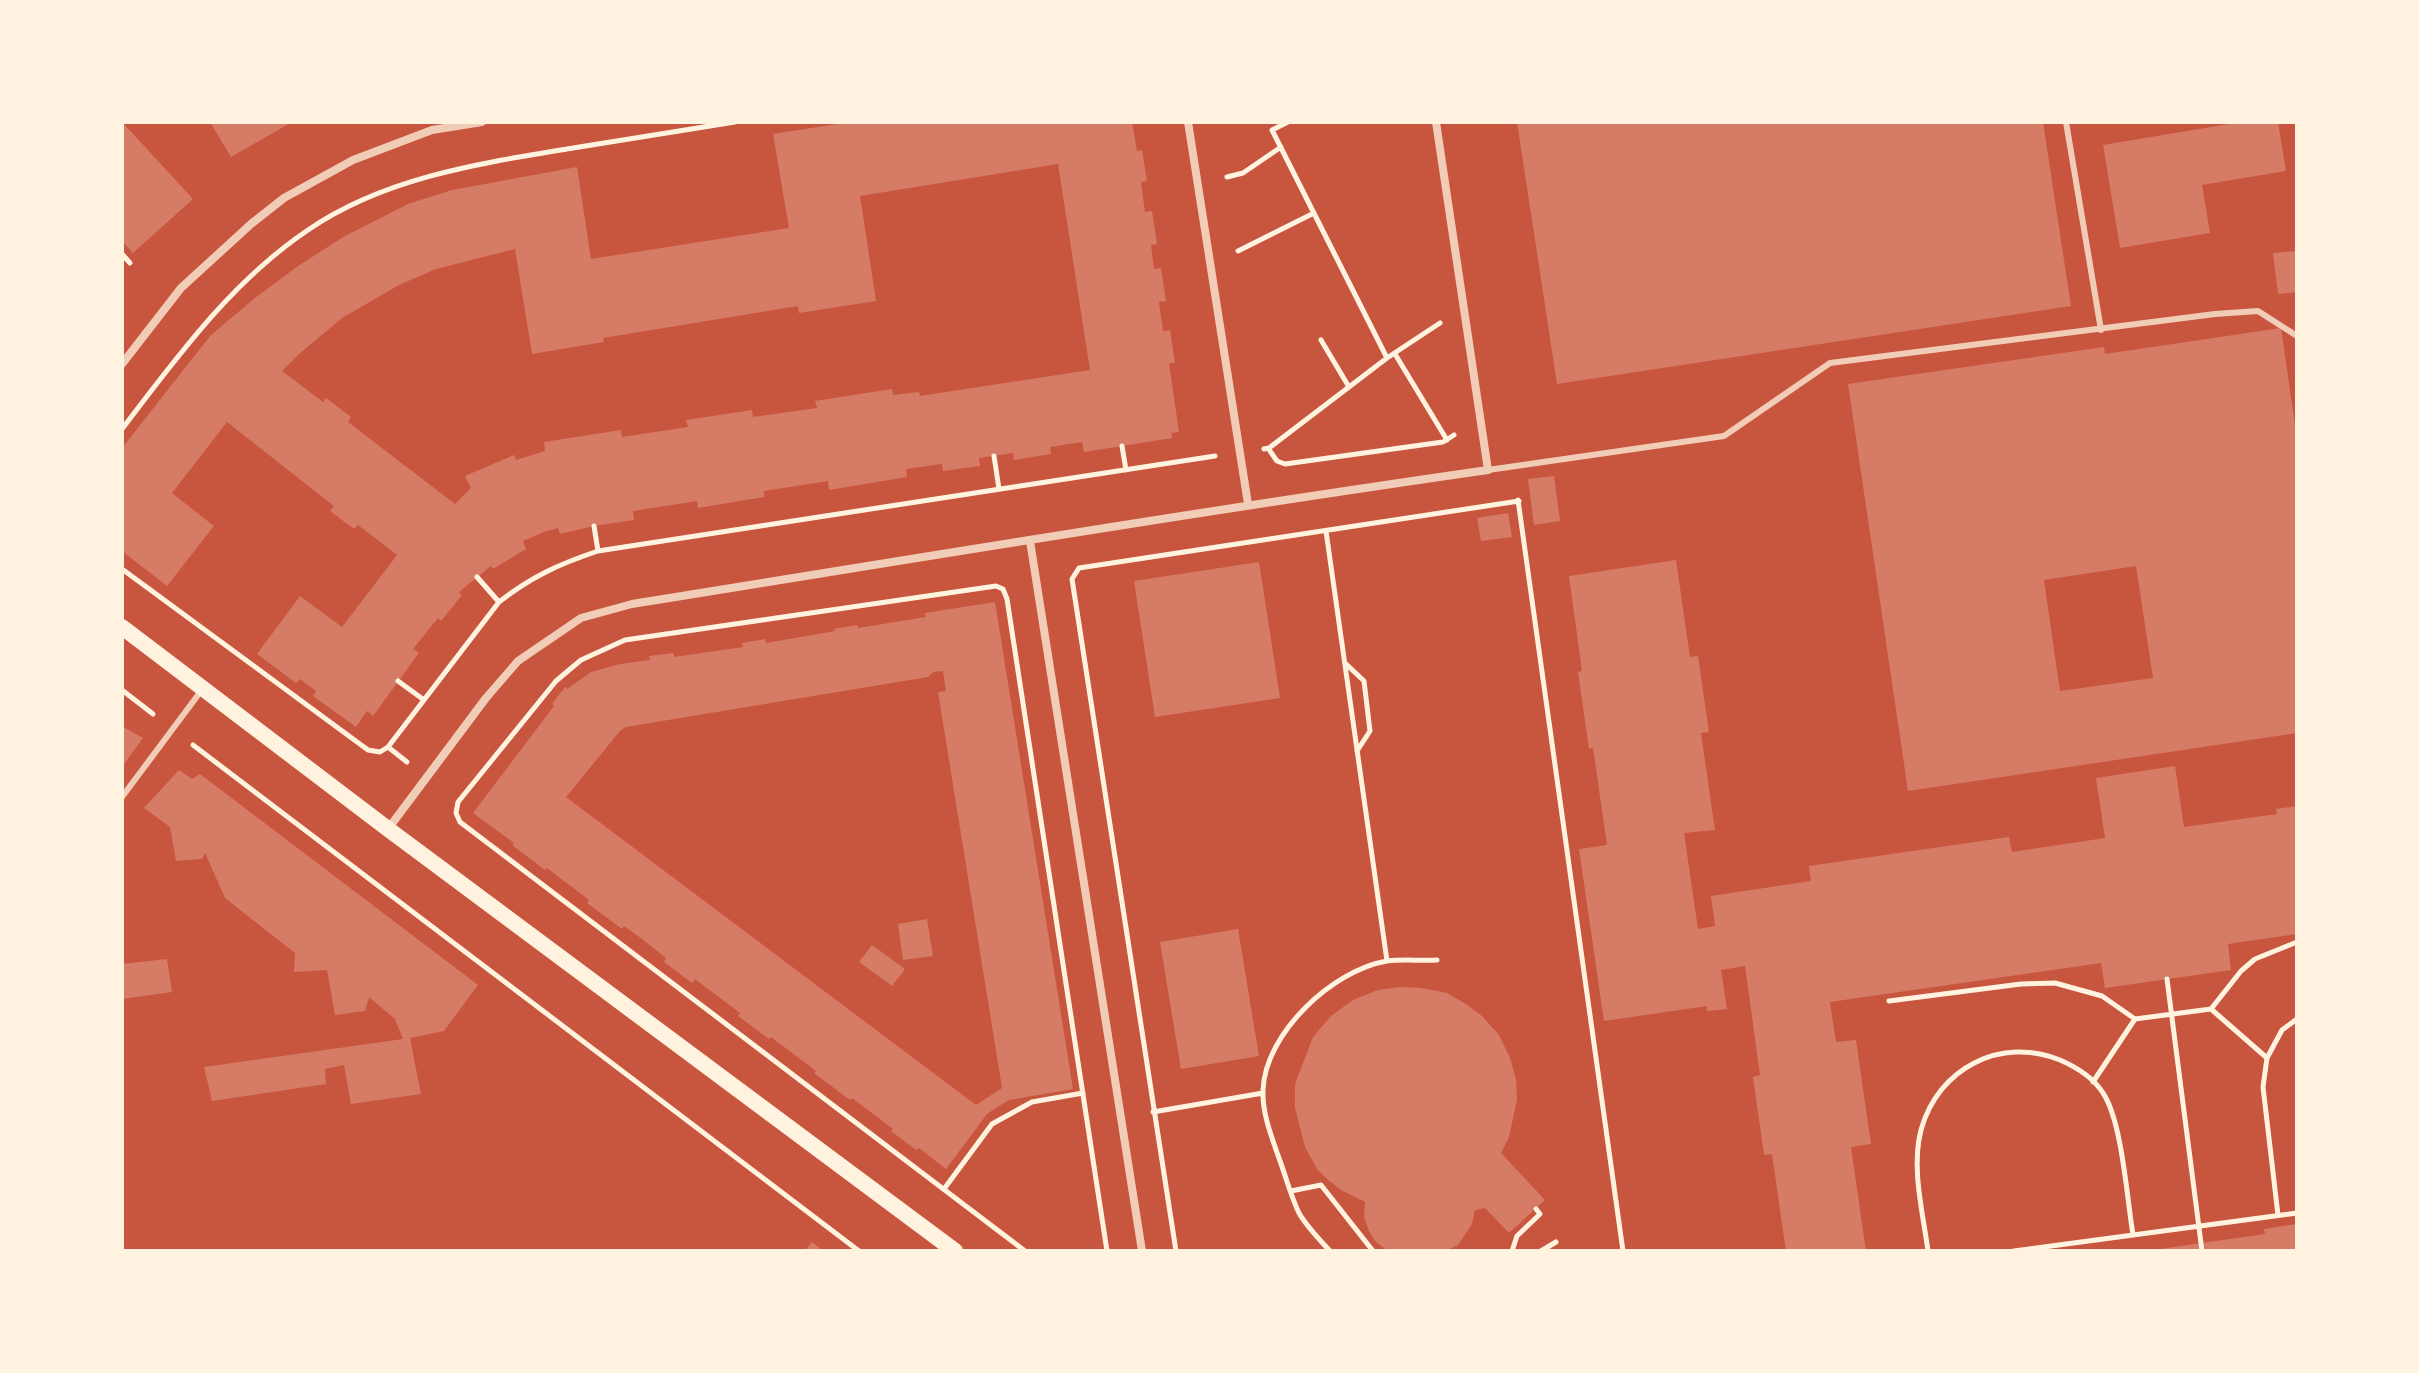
<!DOCTYPE html>
<style>
body{margin:0}
#map{position:relative;width:2419px;height:1373px;overflow:hidden;background:#c8553d;font-family:"PT Sans Narrow",sans-serif}
canvas{display:block}
.frame{position:absolute;inset:0;border:124px solid #fff3e0;pointer-events:none}
</style>
<div id="map">
<canvas width="2419" height="1373"></canvas>
<div class="frame"></div>
</div>
<script>
const ctx = document.querySelector('canvas').getContext('2d');
ctx.lineJoin = 'round';
function fillPath(path, color) { ctx.fillStyle = color; ctx.fill(path, 'evenodd'); }
function strokePath(path, color, width, dash) { ctx.strokeStyle = color; ctx.lineWidth = width; ctx.lineCap = dash ? 'butt' : 'round'; ctx.setLineDash(dash || []); ctx.stroke(path); }
const building = new Path2D(`
 M 122,122 L 193,199 L 133,253 L 122,241 Z
 M 210,122 L 292,122 L 231,157 Z
 M 850,122 L 1132,122 L 1137,151 L 1142,150 L 1147,181 L 1141,182 L 1145,212 L 1152,211 L 1157,244 L 1151,245 L 1154,269 L 1161,268 L 1166,301 L 1159,302 L 1163,331 L 1170,330 L 1175,363 L 1169,363 L 1179,432 L 1171,433 L 1172,438 L 1084,452 L 1082,442 L 1050,447 L 1051,454 L 1014,460 L 1013,453 L 979,458 L 980,466 L 943,471 L 942,464 L 906,469 L 907,477 L 829,490 L 828,481 L 764,491 L 764,497 L 698,508 L 697,501 L 633,511 L 634,520 L 594,526 L 560,534 L 558,528 L 544,532 L 523,541 L 526,549 L 493,569 L 491,566 L 459,592 L 462,595 L 441,621 L 438,618 L 413,649 L 419,653 L 373,716 L 367,711 L 356,727 L 313,696 L 316,691 L 300,679 L 296,683 L 257,654 L 300,596 L 342,627 L 397,555 L 358,525 L 354,529 L 330,511 L 334,506 L 227,422 L 172,493 L 214,526 L 167,586 L 122,551 L 122,448 L 211,335 L 255,298 L 298,266 L 345,236 L 408,204 L 452,190 L 577,167 L 591,259 L 789,228 L 773,134 ZM 1058,164 L 1090,370 L 920,396 L 919,392 L 893,395 L 892,389 L 815,401 L 817,408 L 753,417 L 752,410 L 686,420 L 688,427 L 622,437 L 621,430 L 544,442 L 545,451 L 516,460 L 514,455 L 465,476 L 471,488 L 455,504 L 348,422 L 351,417 L 326,398 L 323,402 L 282,371 L 299,354 L 342,318 L 399,285 L 436,269 L 515,249 L 532,354 L 604,342 L 603,338 L 798,306 L 799,313 L 876,301 L 860,196 Z
 M 1517,122 L 2043,122 L 2071,306 L 1557,384 Z
 M 2241,122 L 2278,122 L 2286,171 L 2202,185 L 2210,233 L 2120,248 L 2103,145 Z
 M 2297,251 L 2297,292 L 2278,294 L 2273,253 Z
 M 2281,328 L 2297,439 L 2297,733 L 1908,791 L 1848,384 L 2104,347 L 2105,354 ZM 2136,566 L 2153,678 L 2060,691 L 2044,580 Z
 M 1554,476 L 1560,521 L 1534,525 L 1528,479 Z
 M 1508,513 L 1512,537 L 1481,541 L 1477,518 Z
 M 1676,560 L 1690,657 L 1698,656 L 1709,732 L 1701,733 L 1715,830 L 1684,833 L 1698,929 L 1715,926 L 1711,896 L 1811,881 L 1809,866 L 2009,837 L 2012,852 L 2105,838 L 2096,778 L 2175,766 L 2184,827 L 2277,814 L 2276,809 L 2297,806 L 2297,934 L 2228,944 L 2231,970 L 2105,988 L 2101,963 L 1830,1002 L 1836,1042 L 1856,1040 L 1871,1144 L 1851,1147 L 1866,1251 L 1786,1251 L 1772,1154 L 1764,1155 L 1753,1077 L 1760,1075 L 1745,966 L 1721,970 L 1727,1009 L 1707,1011 L 1707,1006 L 1604,1021 L 1579,849 L 1607,845 L 1593,748 L 1589,749 L 1578,672 L 1582,671 L 1569,576 Z
 M 1259,562 L 1280,698 L 1155,717 L 1134,581 Z
 M 995,602 L 1073,1089 L 1009,1100 L 999,1106 L 987,1114 L 946,1169 L 919,1148 L 916,1150 L 891,1131 L 893,1129 L 852,1098 L 850,1100 L 814,1073 L 816,1071 L 771,1037 L 769,1039 L 738,1016 L 740,1013 L 695,979 L 692,983 L 664,962 L 666,958 L 642,939 L 624,926 L 622,929 L 587,903 L 589,900 L 547,868 L 545,870 L 512,845 L 514,843 L 473,813 L 554,706 L 552,704 L 565,687 L 567,689 L 591,672 L 620,664 L 650,660 L 649,656 L 674,653 L 674,657 L 743,647 L 742,643 L 765,639 L 766,643 L 835,631 L 834,629 L 857,625 L 858,628 L 895,622 L 926,617 L 925,613 ZM 943,671 L 946,691 L 938,692 L 1002,1088 L 976,1105 L 566,797 L 620,731 L 626,727 L 928,677 L 933,672 Z
 M 122,726 L 143,738 L 122,767 Z
 M 179,770 L 192,779 L 200,774 L 478,985 L 444,1031 L 410,1038 L 421,1094 L 351,1104 L 344,1065 L 325,1069 L 326,1084 L 212,1101 L 204,1067 L 403,1039 L 395,1019 L 369,997 L 365,1011 L 335,1015 L 327,970 L 294,972 L 295,953 L 225,898 L 205,853 L 202,859 L 176,861 L 170,827 L 144,808 Z
 M 927,919 L 933,956 L 903,960 L 898,924 Z
 M 1238,929 L 1259,1056 L 1181,1069 L 1160,942 Z
 M 872,945 L 905,969 L 892,986 L 859,962 Z
 M 167,959 L 172,992 L 122,999 L 122,964 Z
 M 1399,987 L 1421,988 L 1447,993 L 1466,1004 L 1482,1016 L 1499,1035 L 1510,1058 L 1516,1079 L 1517,1100 L 1509,1137 L 1501,1153 L 1545,1200 L 1509,1233 L 1485,1208 L 1475,1210 L 1472,1224 L 1458,1245 L 1445,1251 L 1388,1251 L 1375,1241 L 1369,1231 L 1364,1217 L 1365,1202 L 1341,1190 L 1328,1180 L 1317,1169 L 1305,1147 L 1295,1108 L 1295,1084 L 1313,1037 L 1331,1016 L 1353,1000 L 1378,990 Z
 M 2297,1224 L 2297,1251 L 2161,1251 L 2160,1249 L 2265,1234 L 2264,1229 Z
 M 812,1242 L 823,1251 L 805,1251 Z`);
const path = new Path2D(`
 M 1227,177 L 1243,173 L 1281,147
 M 1238,251 L 1314,213
 M 122,254 L 130,263
 M 1321,340 L 1349,387
 M 1395,354 L 1447,440
 M 1387,358 L 1440,323
 M 122,429 C 177,357 232,281 308,230 C 385,177 482,163 573,148 C 627,139 681,131 735,122
 M 1122,446 L 1126,470
 M 1264,449 L 1269,448 L 1387,358 L 1272,130 L 1288,122
 M 1270,451 L 1277,461 L 1285,464 L 1443,442 L 1454,435
 M 994,456 L 999,489
 M 1518,500 L 1623,1251
 M 594,526 L 598,551
 M 1326,531 L 1387,961
 M 122,569 L 368,750 L 380,752 L 388,747 L 499,602 C 531,577 559,564 598,551 L 1215,456
 M 477,577 L 499,602
 M 1345,663 L 1364,681 L 1370,731 L 1357,751
 M 398,681 L 424,700
 M 122,690 L 153,714
 M 193,745 L 859,1251
 M 388,747 L 407,762
 M 2167,979 L 2202,1251
 M 1889,1001 L 2021,984 L 2055,983 L 2102,996 L 2135,1019 L 2211,1009 L 2241,971 L 2255,959 L 2297,942
 M 2211,1009 L 2267,1058
 M 2093,1082 L 2135,1019
 M 1153,1112 L 1263,1093
 M 944,1189 L 992,1124 L 1032,1102 L 1083,1093
 M 1291,1191 L 1321,1185 L 1373,1251
 M 2278,1215 L 2263,1087 L 2267,1058 L 2282,1030 L 2297,1019
 M 1025,1251 L 460,822 L 456,813 L 458,802 L 556,681 L 581,660 L 625,640 L 996,586 L 1003,589 L 1007,599 L 1107,1251
 M 1176,1251 L 1072,579 L 1079,568 L 1519,501
 M 1330,1251 C 1319,1239 1307,1227 1299,1213 C 1291,1197 1286,1177 1280,1161 C 1272,1138 1262,1114 1263,1090 C 1265,1033 1333,970 1387,961 C 1403,959 1421,961 1437,960
 M 1512,1251 L 1517,1236 L 1540,1214 L 1536,1209
 M 1541,1251 L 1556,1242
 M 1928,1251 C 1923,1213 1911,1168 1921,1130 C 1938,1068 2001,1036 2060,1060 C 2076,1067 2093,1077 2103,1093 C 2122,1121 2127,1199 2133,1235
 M 2014,1251 L 2297,1213`);
const service = new Path2D(`
 M 2066,122 L 2101,330
 M 1488,470 L 1724,436 L 1830,363 L 2215,314 L 2258,311 L 2297,336
 M 122,797 L 201,691`);
const minor = new Path2D(`
 M 1188,122 L 1248,504
 M 122,364 L 181,288 L 251,224 L 284,198 L 353,160 L 432,130 L 482,122
 M 1030,541 L 1142,1251
 M 388,829 L 486,698 L 518,661 L 581,618 L 632,604 C 917,558 1202,511 1488,470 L 1436,122`);
const secondary = new Path2D(`
 M 122,627 L 388,829 L 955,1251`);
fillPath(building, '#d67c66');
strokePath(path, '#fff3e0', 5);
strokePath(service, '#f1ccb7', 6);
strokePath(minor, '#f1ccb7', 8);
strokePath(secondary, '#fff3e0', 16);
</script>
